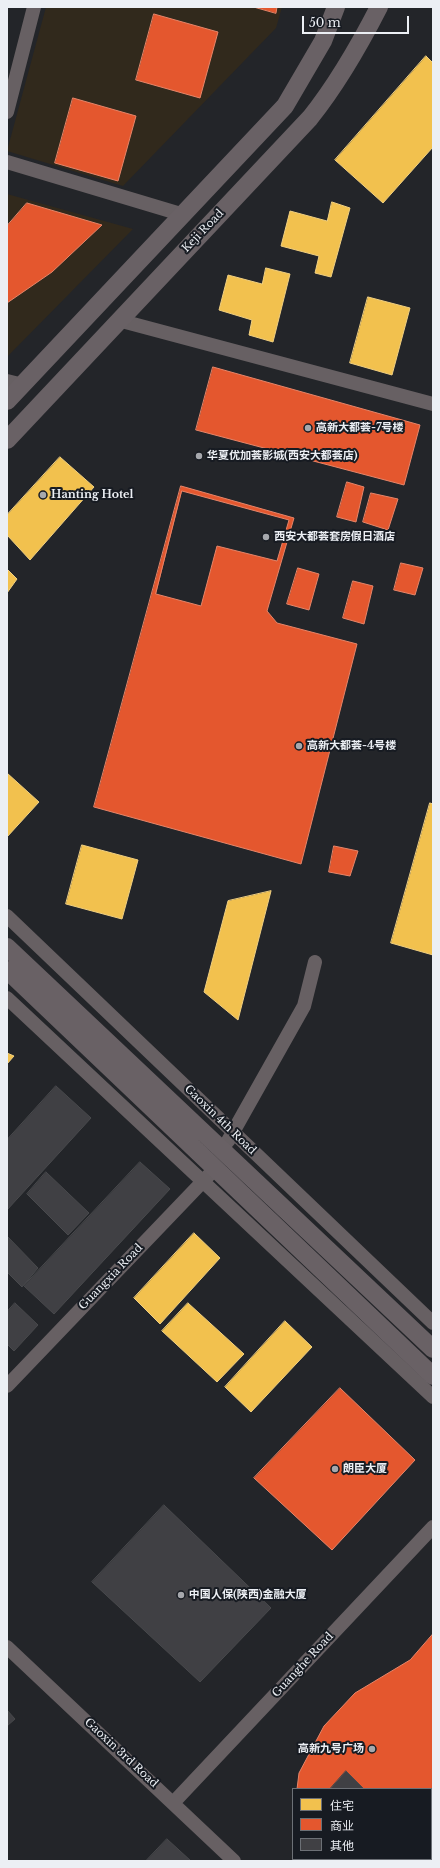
<!DOCTYPE html>
<meta charset="utf-8">
<style>
body{margin:0}
#map{position:relative;width:440px;height:1868px;overflow:hidden;background:#232529;font-family:"Libre Baskerville","Noto Sans SC",serif}
canvas{display:block}
.frame{position:absolute;inset:0;border:8px solid #eceff4;pointer-events:none}
.legend{position:absolute;left:292px;top:1788px;width:140px;height:72px;box-sizing:border-box;background:#171b22;border:1px solid #6c7076;margin:0;padding:5px 7px;list-style:none;font-size:12px;color:#eceff4}
.legend li{display:flex;align-items:center;gap:8px;height:20px}
.legend b{width:20px;border:1px solid #6c7076}
.scale{position:absolute;left:302px;top:16px;width:107px;height:18px;box-sizing:border-box;border:2px solid #eceff4;border-top:0;padding-left:5px;font-size:12px;line-height:14px;white-space:nowrap;color:#eceff4;-webkit-text-stroke:3px #171b22;paint-order:stroke}
</style>
<div id="map">
<canvas width="440" height="1868"></canvas>
<div class="frame"></div>
<ul class="legend">
<li><b style="height:11px;background:#f2c14e"></b>住宅</li>
<li><b style="height:11px;background:#e4572e"></b>商业</li>
<li><b style="height:11px;background:#404044"></b>其他</li>
</ul>
<div class="scale">50 m</div>
</div>
<script>
const ctx = document.querySelector('canvas').getContext('2d');
ctx.lineJoin = 'round';
function fillPath(path, color) { ctx.fillStyle = color; ctx.fill(path, 'evenodd'); }
function strokePath(path, color, width, dash) { ctx.strokeStyle = color; ctx.lineWidth = width; ctx.lineCap = dash ? 'butt' : 'round'; ctx.setLineDash(dash || []); ctx.stroke(path); }
function drawText(font, color, halo, rows, align = 'center') {
  ctx.font = font + ' "Libre Baskerville","Noto Sans SC",serif'; ctx.lineWidth = 4; ctx.setLineDash([]); ctx.textBaseline = 'middle'; ctx.strokeStyle = halo; ctx.fillStyle = color; for (const [text, x, y, turn = 0] of rows) {
    ctx.save(); ctx.translate(x, y); ctx.rotate((+turn || 0) * Math.PI / 180); ctx.textAlign = isNaN(turn) ? turn : align; if (halo) ctx.strokeText(text, 0, 0); ctx.fillText(text, 0, 0); ctx.restore();
  }
}
const commercial = new Path2D(`
 M 46,7 L 282,7 L 276,28 L 123,186 L 7,151 Z
 M 7,194 L 133,229 L 7,357 Z`);
const homes = new Path2D(`
 M 426,56 L 433,63 L 433,147 L 383,203 L 335,160 Z
 M 332,202 L 350,208 L 331,277 L 315,273 L 319,256 L 281,246 L 290,211 L 327,221 Z
 M 266,268 L 290,274 L 273,342 L 249,335 L 252,320 L 219,310 L 228,275 L 262,284 Z
 M 368,297 L 410,308 L 392,375 L 350,363 Z
 M 60,457 L 94,487 L 30,560 L 7,535 L 7,515 Z
 M 7,569 L 17,579 L 7,593 Z
 M 146,627 L 195,640 L 146,818 L 97,805 Z
 M 298,632 L 352,647 L 299,859 L 246,845 Z
 M 7,773 L 39,802 L 7,837 Z
 M 430,803 L 433,804 L 433,955 L 391,943 Z
 M 82,845 L 138,860 L 122,919 L 66,904 Z
 M 271,891 L 238,1020 L 204,992 L 228,901 Z
 M 7,1053 L 14,1056 L 7,1064 Z
 M 194,1233 L 220,1258 L 160,1324 L 134,1298 Z
 M 188,1303 L 244,1354 L 217,1382 L 162,1331 Z
 M 285,1321 L 312,1347 L 251,1412 L 225,1387 Z`);
const shops = new Path2D(`
 M 254,7 L 277,7 L 276,13 Z
 M 154,14 L 218,32 L 200,98 L 136,80 Z
 M 73,98 L 136,116 L 118,181 L 55,163 Z
 M 27,203 L 102,225 L 52,272 L 7,303 L 7,226 Z
 M 213,367 L 420,425 L 404,485 L 196,430 Z
 M 347,482 L 364,487 L 356,522 L 337,517 Z
 M 181,486 L 294,518 L 267,611 L 277,623 L 357,644 L 301,864 L 94,807 Z
 M 182,491 L 289,520 L 277,561 L 217,546 L 201,606 L 156,594 Z
 M 371,493 L 398,499 L 388,530 L 363,522 Z
 M 401,563 L 423,568 L 415,595 L 394,590 Z
 M 298,568 L 319,574 L 309,610 L 287,604 Z
 M 353,581 L 373,586 L 364,624 L 343,618 Z
 M 334,846 L 358,851 L 350,876 L 329,872 Z
 M 340,1388 L 415,1460 L 332,1550 L 254,1478 Z
 M 433,1634 L 433,1861 L 334,1861 L 333,1859 L 431,1859 L 431,1789 L 297,1789 L 299,1773 L 324,1726 L 355,1693 L 410,1660 Z`);
const building = new Path2D(`
 M 56,1086 L 91,1118 L 7,1210 L 7,1140 Z
 M 140,1162 L 170,1189 L 54,1314 L 24,1286 Z
 M 46,1172 L 89,1213 L 68,1235 L 27,1194 Z
 M 7,1236 L 38,1268 L 22,1287 L 7,1272 Z
 M 15,1303 L 38,1325 L 14,1351 L 7,1344 L 7,1312 Z
 M 164,1505 L 271,1608 L 200,1682 L 92,1582 Z
 M 7,1710 L 15,1719 L 7,1726 Z
 M 346,1771 L 364,1789 L 330,1789 Z
 M 167,1839 L 191,1861 L 146,1861 Z
 M 431,1851 L 433,1853 L 433,1861 L 347,1861 L 345,1859 L 431,1859 Z`);
const minor = new Path2D(`
 M 7,112 L 34,7
 M 7,162 L 184,215
 M 118,320 L 433,404
 M 7,381 L 23,385
 M 7,916 L 433,1323
 M 7,998 L 433,1397
 M 228,1141 L 304,1006 L 315,962
 M 7,1386 L 209,1175
 M 7,1647 L 234,1861
 M 174,1802 L 433,1527`);
const major = new Path2D(`
 M 7,401 L 285,106 L 323,41 L 336,7
 M 7,440 L 310,118 C 338,83 359,46 379,7
 M 7,947 L 433,1349
 M 7,970 L 433,1376`);
const markers = [
 [308,428,4,"#a6a8ad"],
 [199,456,4,"#a6a8ad"],
 [43,495,4,"#a6a8ad"],
 [266,537,4,"#a6a8ad"],
 [299,746,4,"#a6a8ad"],
 [335,1469,4,"#a6a8ad"],
 [181,1595,4,"#a6a8ad"],
 [372,1749,4,"#a6a8ad"]
];
const streetNames = [
 ["Keji Road",203,231,-46],
 ["Gaoxin 4th Road",220,1120,44],
 ["Guangxia Road",111,1277,-46],
 ["Guanghe Road",303,1665,-47],
 ["Gaoxin 3rd Road",121,1753,43]
];
const poiNames = [
 ["高新大都荟-7号楼",316,428],
 ["华夏优加荟影城(西安大都荟店)",207,456],
 ["Hanting Hotel",51,495],
 ["西安大都荟套房假日酒店",274,537],
 ["高新大都荟-4号楼",307,746],
 ["朗臣大厦",343,1469],
 ["中国人保(陕西)金融大厦",189,1595],
 ["高新九号广场",364,1749,"right"]
];
fillPath(commercial, '#31291c');
fillPath(homes, '#f2c14e');
strokePath(homes, '#f0cf80', 1);
fillPath(shops, '#e4572e');
strokePath(shops, '#e68569', 1);
fillPath(building, '#404044');
strokePath(building, '#48494c', 1);
strokePath(minor, '#676063', 14);
strokePath(major, '#696165', 18);
for (const [x, y, r, color] of markers) { const dot = new Path2D(); dot.arc(x, y, r, 0, 2 * Math.PI); ctx.fillStyle = color; ctx.fill(dot); strokePath(dot, '#171b22', 1.5); }
drawText('11px', '#eceff4', '#171b22', streetNames);
drawText('bold 11px', '#eceff4', '#171b22', poiNames, 'left');
</script>
